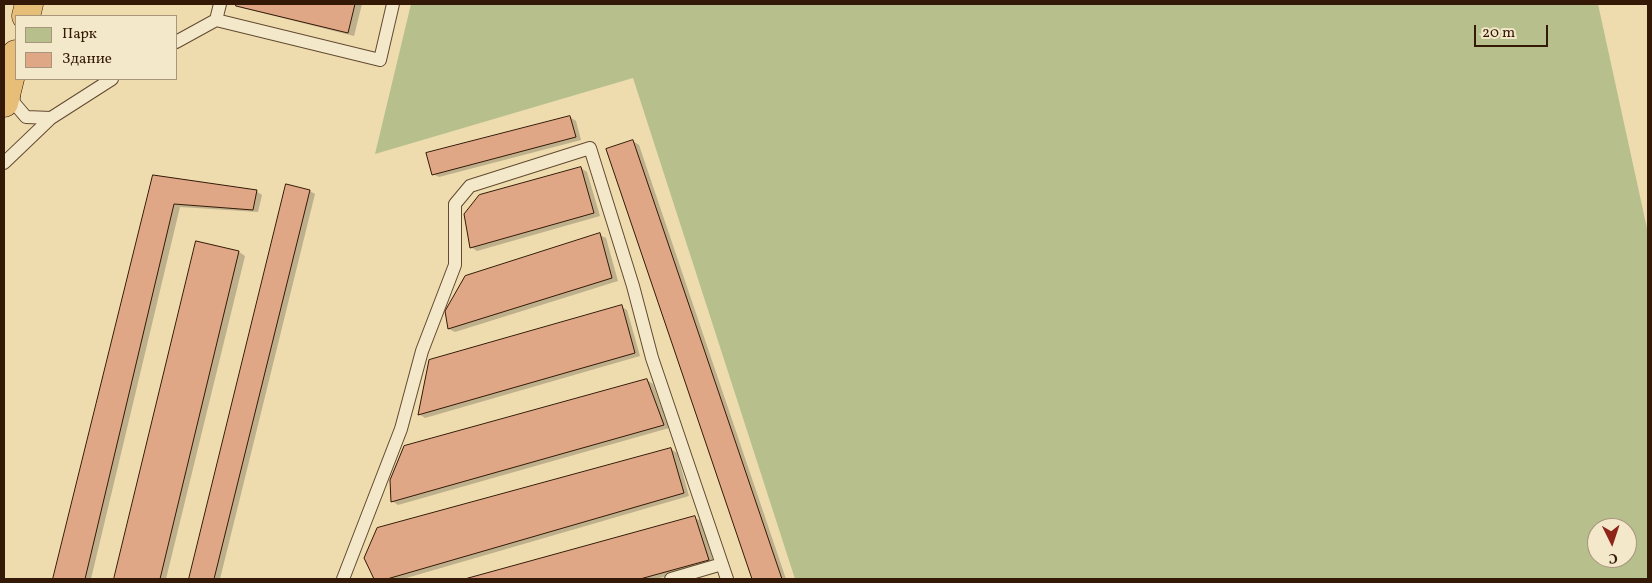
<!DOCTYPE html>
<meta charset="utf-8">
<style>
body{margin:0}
#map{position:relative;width:1652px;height:583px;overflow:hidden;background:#eedcaf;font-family:Vollkorn,serif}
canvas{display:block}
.frame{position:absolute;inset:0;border:5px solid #341906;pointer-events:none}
.legend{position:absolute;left:15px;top:15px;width:162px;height:65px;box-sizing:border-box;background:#f4e8cb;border:1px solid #a7957c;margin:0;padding:6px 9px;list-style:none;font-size:15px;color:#341906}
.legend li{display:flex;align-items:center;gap:10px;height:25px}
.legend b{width:25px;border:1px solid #a7957c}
.north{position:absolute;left:1587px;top:518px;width:50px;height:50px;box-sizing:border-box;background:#f4e8cb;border:1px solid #a7957c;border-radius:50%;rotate:176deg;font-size:14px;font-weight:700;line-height:20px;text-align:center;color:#341906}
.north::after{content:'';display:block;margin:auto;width:18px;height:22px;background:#8f2418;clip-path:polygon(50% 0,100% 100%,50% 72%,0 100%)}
.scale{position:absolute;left:1474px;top:25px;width:74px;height:22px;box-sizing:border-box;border:2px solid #341906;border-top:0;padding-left:6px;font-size:15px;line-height:18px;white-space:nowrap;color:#341906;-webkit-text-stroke:4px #f4e8cb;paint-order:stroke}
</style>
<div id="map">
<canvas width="1652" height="583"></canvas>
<div class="frame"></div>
<ul class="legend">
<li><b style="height:14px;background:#b7c08c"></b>Парк</li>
<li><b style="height:14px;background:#e0a786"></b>Здание</li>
</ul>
<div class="north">С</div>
<div class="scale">20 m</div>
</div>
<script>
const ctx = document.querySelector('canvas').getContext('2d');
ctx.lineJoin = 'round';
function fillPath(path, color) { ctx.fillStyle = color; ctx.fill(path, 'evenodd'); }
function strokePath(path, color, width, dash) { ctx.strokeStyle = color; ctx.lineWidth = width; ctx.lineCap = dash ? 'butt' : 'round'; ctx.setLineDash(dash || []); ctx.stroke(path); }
const green = new Path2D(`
 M 411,4 L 1598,4 L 1648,233 L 1648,579 L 795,579 L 633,78 L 375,154 ZM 1597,528 L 1627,528 L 1627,558 L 1597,558 Z`);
const shadow = new Path2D(`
 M 238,4 L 362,4 L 354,36 L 243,8 Z
 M 570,117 L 576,121 L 581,140 L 439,177 L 433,174 Z
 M 633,141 L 639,145 L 786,579 L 753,579 L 608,150 Z
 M 581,168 L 587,172 L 600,216 L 477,251 L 471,247 Z
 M 154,177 L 256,191 L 262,195 L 258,212 L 180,207 L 91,579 L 54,579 Z
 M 287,185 L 310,191 L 315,194 L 220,579 L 190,579 Z
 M 600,235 L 606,238 L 618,281 L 455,332 L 449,329 L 446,311 Z
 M 197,242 L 239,252 L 245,256 L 166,579 L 116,579 Z
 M 622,307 L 627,310 L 640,356 L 425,418 L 419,414 Z
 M 647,380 L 653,384 L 669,428 L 398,505 L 392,501 Z
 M 671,449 L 677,453 L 689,496 L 403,579 L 375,579 L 365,558 Z
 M 695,518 L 701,521 L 714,563 L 656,579 L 470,579 Z`);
const building = new Path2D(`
 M 236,4 L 355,4 L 348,33 L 236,6 Z
 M 570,116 L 576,137 L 432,175 L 426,153 Z
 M 633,140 L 782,579 L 752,579 L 606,149 Z
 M 581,167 L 594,213 L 470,248 L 464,214 L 479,195 Z
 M 153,175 L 257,190 L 253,210 L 174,204 L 85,579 L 53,579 Z
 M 286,184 L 310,190 L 214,579 L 189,579 Z
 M 600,233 L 612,278 L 448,329 L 445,311 L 465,276 Z
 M 196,241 L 239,251 L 160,579 L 114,579 Z
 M 622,305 L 635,353 L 418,415 L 429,360 Z
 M 647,379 L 664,425 L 391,502 L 390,480 L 404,446 Z
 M 671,448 L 684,493 L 387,579 L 374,579 L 364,558 L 377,528 Z
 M 695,516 L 709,560 L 640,579 L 465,579 Z`);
const service = new Path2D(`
 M 216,20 L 380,60 L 393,4
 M 176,42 L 216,20 L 220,4
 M 13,92 L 14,103 L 26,117 L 51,118
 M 4,163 L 51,118 L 112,79
 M 343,579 L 401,429 L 422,351 L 455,265 L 455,204 L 470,186 L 590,148 L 633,286 L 652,358 L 727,579
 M 671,579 L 722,564`);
const trunk = new Path2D(`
 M 26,16 L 29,4
 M 4,103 L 16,54`);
fillPath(green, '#b7c08c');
fillPath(shadow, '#0003');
fillPath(building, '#e0a786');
strokePath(building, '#341906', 1);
strokePath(service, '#624a30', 14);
strokePath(trunk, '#341906', 29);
strokePath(service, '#f4e8cb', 12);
strokePath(trunk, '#e7be78', 28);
</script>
